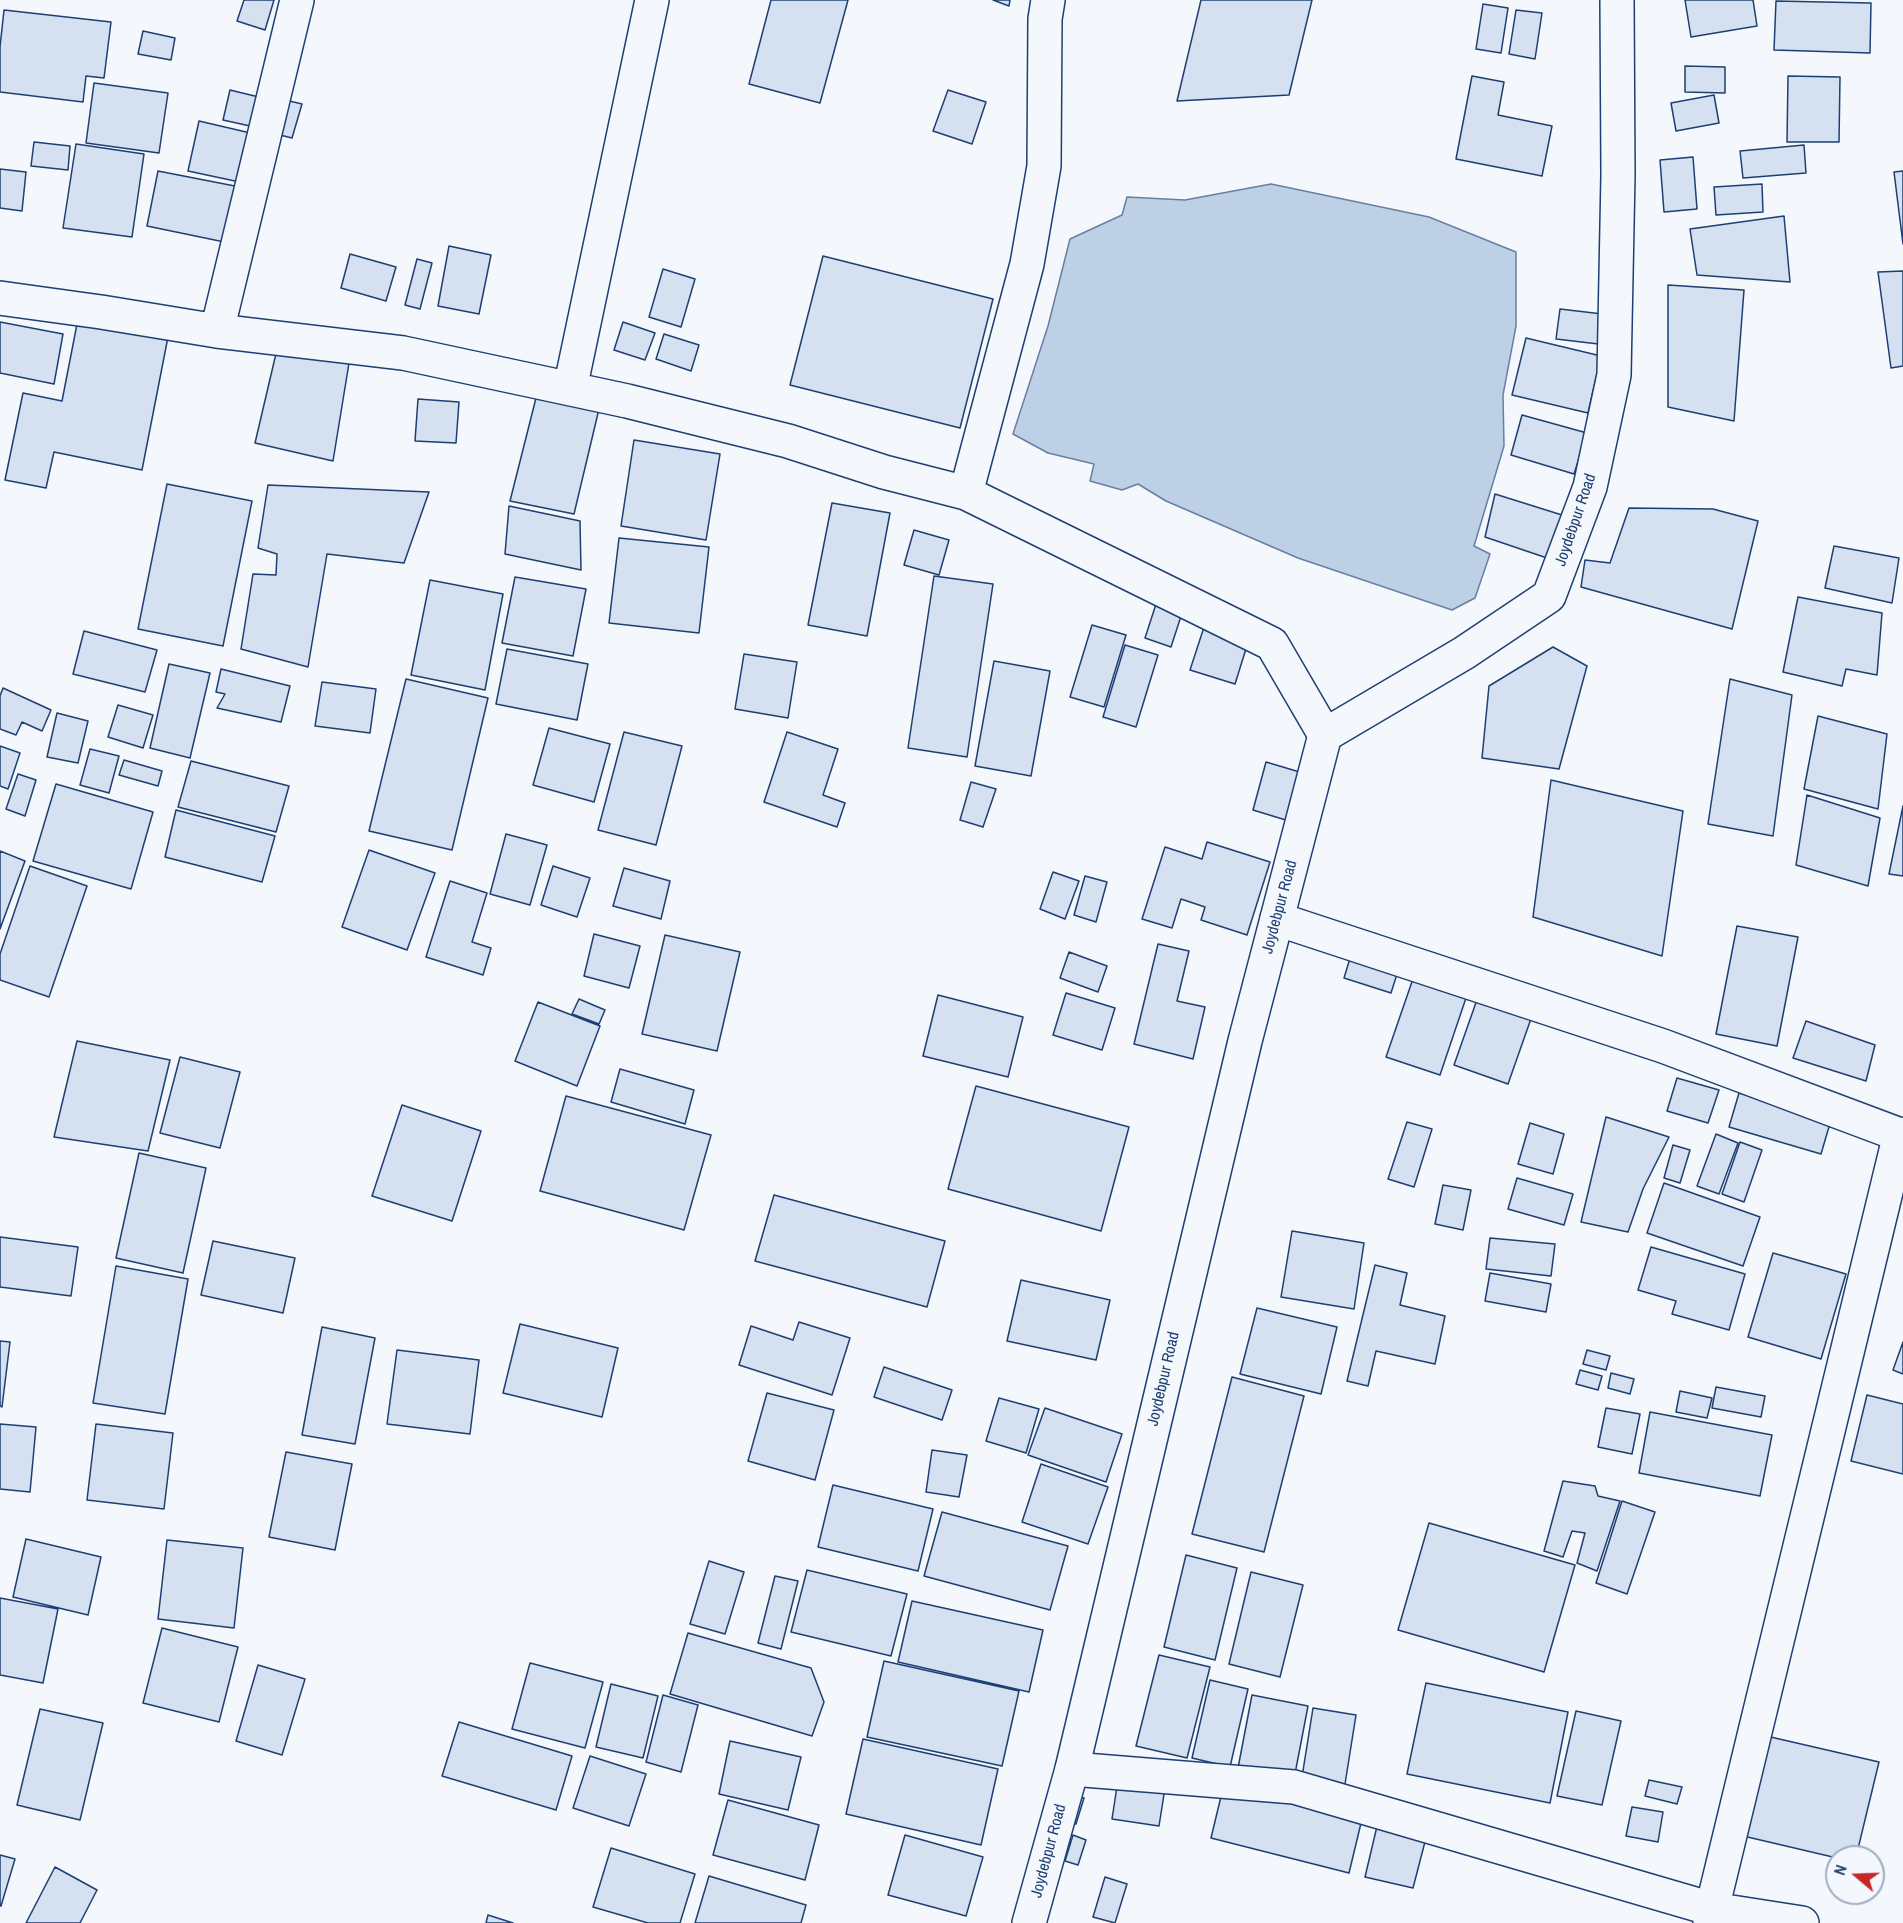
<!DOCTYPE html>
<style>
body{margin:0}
#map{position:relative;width:1903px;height:1923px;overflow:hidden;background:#f4f7fb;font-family:"Archivo Narrow",sans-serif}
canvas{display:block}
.north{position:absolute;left:1825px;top:1845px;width:60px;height:60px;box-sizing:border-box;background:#f4f7fb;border:2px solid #9eadc5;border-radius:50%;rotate:289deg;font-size:16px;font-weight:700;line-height:24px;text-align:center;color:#1d3f73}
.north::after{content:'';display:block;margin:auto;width:21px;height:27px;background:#c62828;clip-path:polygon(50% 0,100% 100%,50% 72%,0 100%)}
</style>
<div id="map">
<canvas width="1903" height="1923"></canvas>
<div class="north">N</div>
</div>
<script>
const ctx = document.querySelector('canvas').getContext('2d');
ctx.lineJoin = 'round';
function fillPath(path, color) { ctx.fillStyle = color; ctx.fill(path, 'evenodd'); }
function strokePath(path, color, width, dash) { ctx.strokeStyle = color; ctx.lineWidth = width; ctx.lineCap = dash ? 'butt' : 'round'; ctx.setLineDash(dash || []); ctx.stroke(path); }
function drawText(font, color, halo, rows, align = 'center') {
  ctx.font = font + ' "Archivo Narrow",sans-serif'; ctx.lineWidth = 4.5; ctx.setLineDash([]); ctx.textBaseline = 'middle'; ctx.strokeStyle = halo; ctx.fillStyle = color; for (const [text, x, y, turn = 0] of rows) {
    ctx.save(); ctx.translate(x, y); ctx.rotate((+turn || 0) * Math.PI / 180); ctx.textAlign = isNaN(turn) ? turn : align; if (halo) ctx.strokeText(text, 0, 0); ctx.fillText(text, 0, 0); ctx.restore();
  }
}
const water = new Path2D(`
 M 1271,184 L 1429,217 L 1516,252 L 1516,326 L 1503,395 L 1504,446 L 1474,546 L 1490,554 L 1475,598 L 1452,610 L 1298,558 L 1166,501 L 1138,484 L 1122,490 L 1090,481 L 1094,464 L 1048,453 L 1013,434 L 1048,326 L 1070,239 L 1122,215 L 1127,197 L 1185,200 Z`);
const building = new Path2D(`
 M 244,0 L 274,0 L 265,30 L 237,21 Z
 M 771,0 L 848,0 L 820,103 L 749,84 Z
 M 993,0 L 1010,0 L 1009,6 Z
 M 1201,0 L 1312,0 L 1289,95 L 1177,101 Z
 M 1685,0 L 1753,0 L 1757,26 L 1691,37 Z
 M 1776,1 L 1871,3 L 1870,53 L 1774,50 Z
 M 1483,4 L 1508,8 L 1501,53 L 1476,49 Z
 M 4,10 L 111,22 L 104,78 L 86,76 L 83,102 L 0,92 L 0,47 Z
 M 1516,10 L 1542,13 L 1535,59 L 1509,54 Z
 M 143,31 L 175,38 L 171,60 L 138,54 Z
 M 1685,66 L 1725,67 L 1725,93 L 1685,92 Z
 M 1472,76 L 1504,82 L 1498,115 L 1552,126 L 1542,176 L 1456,159 Z
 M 1788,76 L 1840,77 L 1839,142 L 1787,142 Z
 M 94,83 L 168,93 L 159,153 L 86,143 Z
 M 230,90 L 267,99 L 259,128 L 223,120 Z
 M 948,90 L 986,102 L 972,144 L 933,131 Z
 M 1714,95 L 1719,123 L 1676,131 L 1671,103 Z
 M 277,98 L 302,104 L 292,138 L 268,132 Z
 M 199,121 L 259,135 L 249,184 L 188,171 Z
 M 34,142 L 70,146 L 68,170 L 31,166 Z
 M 76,144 L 144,154 L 132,237 L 63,228 Z
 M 1804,145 L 1806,173 L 1743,178 L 1740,151 Z
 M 1693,157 L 1697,209 L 1664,212 L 1660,160 Z
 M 0,169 L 26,172 L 22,211 L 0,208 Z
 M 158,171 L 245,188 L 234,244 L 147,226 Z
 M 1903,171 L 1903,244 L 1894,172 Z
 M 1762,184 L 1763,212 L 1716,215 L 1714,187 Z
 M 1784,216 L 1790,282 L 1697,275 L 1690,229 Z
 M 449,246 L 491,255 L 479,314 L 438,306 Z
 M 350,254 L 396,267 L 386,301 L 341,288 Z
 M 823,256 L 993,299 L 960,428 L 790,385 Z
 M 417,259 L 432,263 L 420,309 L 405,305 Z
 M 663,269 L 695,279 L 681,327 L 649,317 Z
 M 1903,271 L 1903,366 L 1891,368 L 1878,272 Z
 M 1668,285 L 1744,290 L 1734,421 L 1668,407 Z
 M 1560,309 L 1611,315 L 1607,345 L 1556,339 Z
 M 78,319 L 168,337 L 142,470 L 54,452 L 46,488 L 5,480 L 23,393 L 62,401 Z
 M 0,322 L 63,334 L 54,384 L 0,373 Z
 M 623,322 L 655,333 L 645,360 L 614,350 Z
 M 664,334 L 699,345 L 691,371 L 656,359 Z
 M 1526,338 L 1601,356 L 1588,413 L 1512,395 Z
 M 278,345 L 350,357 L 333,461 L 255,443 Z
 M 536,398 L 599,409 L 574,514 L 510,501 Z
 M 418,399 L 459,402 L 456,443 L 415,441 Z
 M 1522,415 L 1587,433 L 1574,474 L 1511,455 Z
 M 634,440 L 720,454 L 706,540 L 621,526 Z
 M 167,484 L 252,501 L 223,646 L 138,629 Z
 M 268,485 L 429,492 L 404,563 L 327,554 L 308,667 L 241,649 L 253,574 L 276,575 L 277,554 L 258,548 Z
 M 1495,494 L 1562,515 L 1547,558 L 1485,537 Z
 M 832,503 L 890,513 L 867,636 L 808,625 Z
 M 509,506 L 580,521 L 581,570 L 505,554 Z
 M 1629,508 L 1713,509 L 1758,521 L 1732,629 L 1581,587 L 1585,560 L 1610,563 Z
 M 914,530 L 949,540 L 939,575 L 904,565 Z
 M 619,538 L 709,547 L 699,633 L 609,623 Z
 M 1834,546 L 1899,558 L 1892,603 L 1825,588 Z
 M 934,576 L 993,584 L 967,757 L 908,748 Z
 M 515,577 L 586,589 L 573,656 L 502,643 Z
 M 430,580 L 503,594 L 485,690 L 411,675 Z
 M 1798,597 L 1882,613 L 1877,675 L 1846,669 L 1842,686 L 1783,672 Z
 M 1157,601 L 1183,610 L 1171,647 L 1145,638 Z
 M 1206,621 L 1250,636 L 1235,684 L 1190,670 Z
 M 1092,625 L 1126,635 L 1104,707 L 1070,697 Z
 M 84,631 L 157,650 L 145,692 L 73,674 Z
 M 1125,645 L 1158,655 L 1136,727 L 1103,717 Z
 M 1553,647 L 1587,666 L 1559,769 L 1482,758 L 1489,686 Z
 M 507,649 L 588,664 L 577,720 L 496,704 Z
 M 744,654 L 797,662 L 788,718 L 735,709 Z
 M 994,661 L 1050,671 L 1031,776 L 975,766 Z
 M 169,664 L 210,673 L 190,758 L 150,748 Z
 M 221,669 L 290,686 L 281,722 L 217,708 L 225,694 L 216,692 Z
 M 406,679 L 488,698 L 452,850 L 369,831 Z
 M 1730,679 L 1792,695 L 1773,836 L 1708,824 Z
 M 322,682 L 376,689 L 370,733 L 315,726 Z
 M 3,688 L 51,710 L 42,731 L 22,722 L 16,735 L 0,729 L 0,696 Z
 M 118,705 L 153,715 L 143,748 L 108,737 Z
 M 57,713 L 88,721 L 78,763 L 47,757 Z
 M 1818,716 L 1887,734 L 1878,809 L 1804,789 Z
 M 549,728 L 610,744 L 594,802 L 533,785 Z
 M 624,732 L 682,746 L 656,845 L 598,830 Z
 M 787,732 L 838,749 L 823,795 L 845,803 L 837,827 L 764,802 Z
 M 0,746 L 20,753 L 8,789 L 0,786 Z
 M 90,749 L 119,756 L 109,793 L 80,785 Z
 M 124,760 L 162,771 L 158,786 L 119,775 Z
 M 191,761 L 289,786 L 276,832 L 178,807 Z
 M 1266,762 L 1303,773 L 1289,821 L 1253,810 Z
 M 18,774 L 36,780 L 25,816 L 6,809 Z
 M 1551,780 L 1683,811 L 1662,956 L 1533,917 Z
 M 971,782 L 996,789 L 983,827 L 960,820 Z
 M 56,784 L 153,812 L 131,889 L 33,861 Z
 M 1807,795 L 1880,818 L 1868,886 L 1796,865 Z
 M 1903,806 L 1903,876 L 1889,874 Z
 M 176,810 L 275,836 L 262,882 L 165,857 Z
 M 506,834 L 547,845 L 530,905 L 490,894 Z
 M 1207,842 L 1270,862 L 1247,935 L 1201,920 L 1205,907 L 1181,899 L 1172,928 L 1142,919 L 1165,847 L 1202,859 Z
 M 369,850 L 435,873 L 407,950 L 342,927 Z
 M 0,851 L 25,861 L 0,929 Z
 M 30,866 L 87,886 L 49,997 L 0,980 L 0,954 Z
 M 553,866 L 590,878 L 577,917 L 541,905 Z
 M 624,868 L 670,881 L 661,919 L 613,906 Z
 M 1053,872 L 1079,881 L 1065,919 L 1040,909 Z
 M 1085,876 L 1107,882 L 1096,922 L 1074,915 Z
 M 450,881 L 487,893 L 472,942 L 491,948 L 483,975 L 426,957 Z
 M 1737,926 L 1798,937 L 1777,1046 L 1716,1034 Z
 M 594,934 L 640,946 L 629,988 L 584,976 Z
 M 665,935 L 740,952 L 717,1051 L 642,1034 Z
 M 1158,944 L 1189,951 L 1177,1001 L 1205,1007 L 1193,1059 L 1134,1044 Z
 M 1069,952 L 1107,966 L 1098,992 L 1060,978 Z
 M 1351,955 L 1398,971 L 1391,993 L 1344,978 Z
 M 1415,973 L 1468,992 L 1440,1075 L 1386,1057 Z
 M 1066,993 L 1115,1008 L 1102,1050 L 1053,1035 Z
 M 1479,994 L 1533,1013 L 1508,1084 L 1454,1065 Z
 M 938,995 L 1023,1017 L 1008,1077 L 923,1056 Z
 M 579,999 L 605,1010 L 599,1024 L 572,1014 Z
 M 538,1002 L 600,1026 L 577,1086 L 515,1061 Z
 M 1806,1021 L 1875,1045 L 1866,1081 L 1793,1058 Z
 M 77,1041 L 170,1060 L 148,1151 L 54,1137 Z
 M 180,1057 L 240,1072 L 220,1148 L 160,1133 Z
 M 620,1069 L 694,1090 L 685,1124 L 611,1102 Z
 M 1677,1078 L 1719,1090 L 1708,1123 L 1667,1111 Z
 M 976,1086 L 1129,1127 L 1101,1231 L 948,1189 Z
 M 1739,1093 L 1831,1120 L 1821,1154 L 1729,1127 Z
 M 566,1096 L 711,1135 L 684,1230 L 540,1191 Z
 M 402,1105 L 481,1131 L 452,1221 L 372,1196 Z
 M 1606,1117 L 1669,1137 L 1643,1189 L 1628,1232 L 1581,1222 Z
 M 1407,1122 L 1432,1129 L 1414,1187 L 1388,1179 Z
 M 1530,1123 L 1564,1134 L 1553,1174 L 1518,1164 Z
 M 1716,1134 L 1738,1143 L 1719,1194 L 1697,1186 Z
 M 1740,1142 L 1762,1150 L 1744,1202 L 1722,1194 Z
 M 1673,1145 L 1690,1150 L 1680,1183 L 1664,1178 Z
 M 139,1153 L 206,1168 L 183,1273 L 116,1258 Z
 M 1517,1178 L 1573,1194 L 1564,1225 L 1508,1209 Z
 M 1664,1183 L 1760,1217 L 1743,1266 L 1647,1233 Z
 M 1443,1185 L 1471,1190 L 1463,1230 L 1435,1224 Z
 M 774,1195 L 945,1241 L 927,1307 L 755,1261 Z
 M 1292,1231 L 1364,1243 L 1354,1309 L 1281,1297 Z
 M 0,1237 L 78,1247 L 71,1296 L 0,1287 Z
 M 1490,1238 L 1555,1244 L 1551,1276 L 1486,1269 Z
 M 213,1241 L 295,1258 L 283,1313 L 201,1295 Z
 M 1651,1247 L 1745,1274 L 1729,1330 L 1672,1314 L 1676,1301 L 1638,1290 Z
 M 1773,1253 L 1846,1274 L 1821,1359 L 1748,1337 Z
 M 1375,1265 L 1407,1273 L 1400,1305 L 1445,1316 L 1435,1364 L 1376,1351 L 1368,1386 L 1347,1381 Z
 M 116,1266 L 188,1279 L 165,1414 L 93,1403 Z
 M 1490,1273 L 1551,1284 L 1546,1312 L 1485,1301 Z
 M 1021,1280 L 1110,1300 L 1096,1360 L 1007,1341 Z
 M 1257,1308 L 1337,1327 L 1321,1394 L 1240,1374 Z
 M 799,1322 L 850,1338 L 832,1395 L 739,1365 L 751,1326 L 793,1340 Z
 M 520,1324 L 618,1348 L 602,1417 L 503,1393 Z
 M 322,1327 L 375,1338 L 355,1444 L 302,1435 Z
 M 0,1341 L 10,1342 L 2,1407 L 0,1406 Z
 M 1903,1342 L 1903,1374 L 1893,1370 Z
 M 397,1350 L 479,1360 L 470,1434 L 387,1424 Z
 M 1587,1350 L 1610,1356 L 1606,1370 L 1583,1364 Z
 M 884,1367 L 952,1390 L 942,1420 L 874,1397 Z
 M 1580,1370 L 1602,1376 L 1598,1390 L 1576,1384 Z
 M 1611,1373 L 1634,1379 L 1630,1394 L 1608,1388 Z
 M 1232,1377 L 1304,1396 L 1264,1552 L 1192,1534 Z
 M 1716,1387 L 1765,1396 L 1761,1417 L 1712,1408 Z
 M 1680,1391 L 1712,1398 L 1707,1418 L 1676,1412 Z
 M 767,1393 L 834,1410 L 815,1480 L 748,1461 Z
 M 1867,1395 L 1903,1404 L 1903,1474 L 1851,1461 Z
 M 999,1398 L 1039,1409 L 1026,1453 L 986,1441 Z
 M 1045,1408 L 1122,1434 L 1106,1482 L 1028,1455 Z
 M 1606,1408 L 1640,1414 L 1632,1454 L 1598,1447 Z
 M 1650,1412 L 1772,1435 L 1760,1496 L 1639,1473 Z
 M 0,1424 L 36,1427 L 30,1492 L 0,1489 Z
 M 96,1424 L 173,1433 L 164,1509 L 87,1500 Z
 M 932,1450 L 967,1455 L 959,1497 L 926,1492 Z
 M 286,1452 L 352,1464 L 335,1550 L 269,1537 Z
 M 1041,1464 L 1108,1487 L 1088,1544 L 1022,1522 Z
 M 1563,1481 L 1595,1486 L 1598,1496 L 1620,1501 L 1597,1571 L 1577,1563 L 1585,1533 L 1572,1531 L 1563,1557 L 1544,1551 Z
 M 833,1485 L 933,1509 L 918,1571 L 818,1547 Z
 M 1622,1501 L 1655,1512 L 1627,1594 L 1596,1583 Z
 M 942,1512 L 1068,1546 L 1050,1610 L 924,1576 Z
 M 1429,1523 L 1575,1565 L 1544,1672 L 1398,1630 Z
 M 26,1539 L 101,1557 L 88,1615 L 13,1597 Z
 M 167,1540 L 243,1548 L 234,1628 L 158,1619 Z
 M 1186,1555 L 1237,1568 L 1215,1660 L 1164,1647 Z
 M 709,1561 L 744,1572 L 725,1634 L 690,1624 Z
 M 807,1570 L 907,1594 L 891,1656 L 791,1632 Z
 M 1251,1572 L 1303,1585 L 1280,1677 L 1229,1664 Z
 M 775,1576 L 798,1581 L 781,1649 L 758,1643 Z
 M 0,1598 L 58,1609 L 43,1683 L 0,1675 Z
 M 912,1601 L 1043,1630 L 1029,1692 L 898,1662 Z
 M 162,1628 L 238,1647 L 219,1722 L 143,1703 Z
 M 688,1633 L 811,1668 L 824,1702 L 812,1736 L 670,1694 Z
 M 1159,1655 L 1210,1667 L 1187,1758 L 1136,1746 Z
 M 884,1661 L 1019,1691 L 1002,1766 L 867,1737 Z
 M 530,1663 L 603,1682 L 585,1748 L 512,1729 Z
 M 258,1665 L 305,1679 L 282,1755 L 236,1741 Z
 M 1210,1680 L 1248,1689 L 1230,1767 L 1192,1758 Z
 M 1426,1683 L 1568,1712 L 1550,1803 L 1407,1774 Z
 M 611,1684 L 658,1696 L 643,1758 L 596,1747 Z
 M 663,1695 L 698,1705 L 681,1772 L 646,1762 Z
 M 1252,1695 L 1308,1706 L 1294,1779 L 1238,1768 Z
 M 1313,1708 L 1356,1715 L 1345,1784 L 1302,1777 Z
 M 40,1709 L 103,1723 L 80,1820 L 17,1805 Z
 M 1576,1711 L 1621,1721 L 1602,1805 L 1557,1796 Z
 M 459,1722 L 572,1756 L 556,1810 L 442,1776 Z
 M 1762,1735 L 1879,1762 L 1856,1857 L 1837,1858 L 1739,1835 Z
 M 863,1739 L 998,1769 L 981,1845 L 846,1814 Z
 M 730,1741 L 801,1757 L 788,1810 L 719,1794 Z
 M 590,1756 L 646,1774 L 629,1826 L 573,1808 Z
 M 1118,1780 L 1165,1788 L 1159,1826 L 1112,1819 Z
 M 1649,1780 L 1682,1787 L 1677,1804 L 1645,1796 Z
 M 1224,1784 L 1362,1819 L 1349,1873 L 1211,1838 Z
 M 1071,1795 L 1084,1798 L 1076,1824 L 1063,1820 Z
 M 728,1800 L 819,1825 L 805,1880 L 713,1855 Z
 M 1632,1807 L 1663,1812 L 1658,1842 L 1626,1836 Z
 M 1378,1822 L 1427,1834 L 1413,1888 L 1365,1877 Z
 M 905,1835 L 983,1857 L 966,1916 L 888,1895 Z
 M 1073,1835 L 1086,1840 L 1078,1865 L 1065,1861 Z
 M 611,1848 L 695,1874 L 680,1923 L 648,1923 L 593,1907 Z
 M 0,1855 L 15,1859 L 1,1906 L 0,1906 Z
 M 55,1867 L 97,1890 L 80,1923 L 26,1923 Z
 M 709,1876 L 806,1905 L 801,1923 L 695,1923 Z
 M 1105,1877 L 1127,1884 L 1115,1923 L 1093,1917 Z
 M 488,1915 L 513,1923 L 486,1923 Z`);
const minor = new Path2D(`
 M 0,298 L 101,312 L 217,331 L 403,353 L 627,401 L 788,441 L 884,472 L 966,493 L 1272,644 L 1325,735
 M 217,331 L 297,0
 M 570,389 L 652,0
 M 966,493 L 1027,264 L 1044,166 L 1045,19 L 1048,0
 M 1277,919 L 1663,1046 L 1903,1136
 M 1072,1769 L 1294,1787 L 1712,1909 L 1802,1923
 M 1710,1923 L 1712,1909 L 1900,1134`);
const major = new Path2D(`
 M 1029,1923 L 1072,1769 L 1245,1041 L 1325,735 L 1464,653 L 1549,596 L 1590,487 L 1614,375 L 1618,175 L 1617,0`);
const streetNames = [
 ["Joydebpur Road",1576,520,-71],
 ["Joydebpur Road",1280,907,-75],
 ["Joydebpur Road",1164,1379,-77],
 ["Joydebpur Road",1049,1851,-75]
];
fillPath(water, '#bed0e5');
strokePath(water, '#687fa3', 1.5);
fillPath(building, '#d5e0f0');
strokePath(building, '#1d3f73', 1.5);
strokePath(minor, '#1d3f73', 36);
strokePath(major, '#1d3f73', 36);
strokePath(minor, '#f4f7fb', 33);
strokePath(major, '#f4f7fb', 33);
drawText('16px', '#1d3f73', '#f4f7fb', streetNames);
</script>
